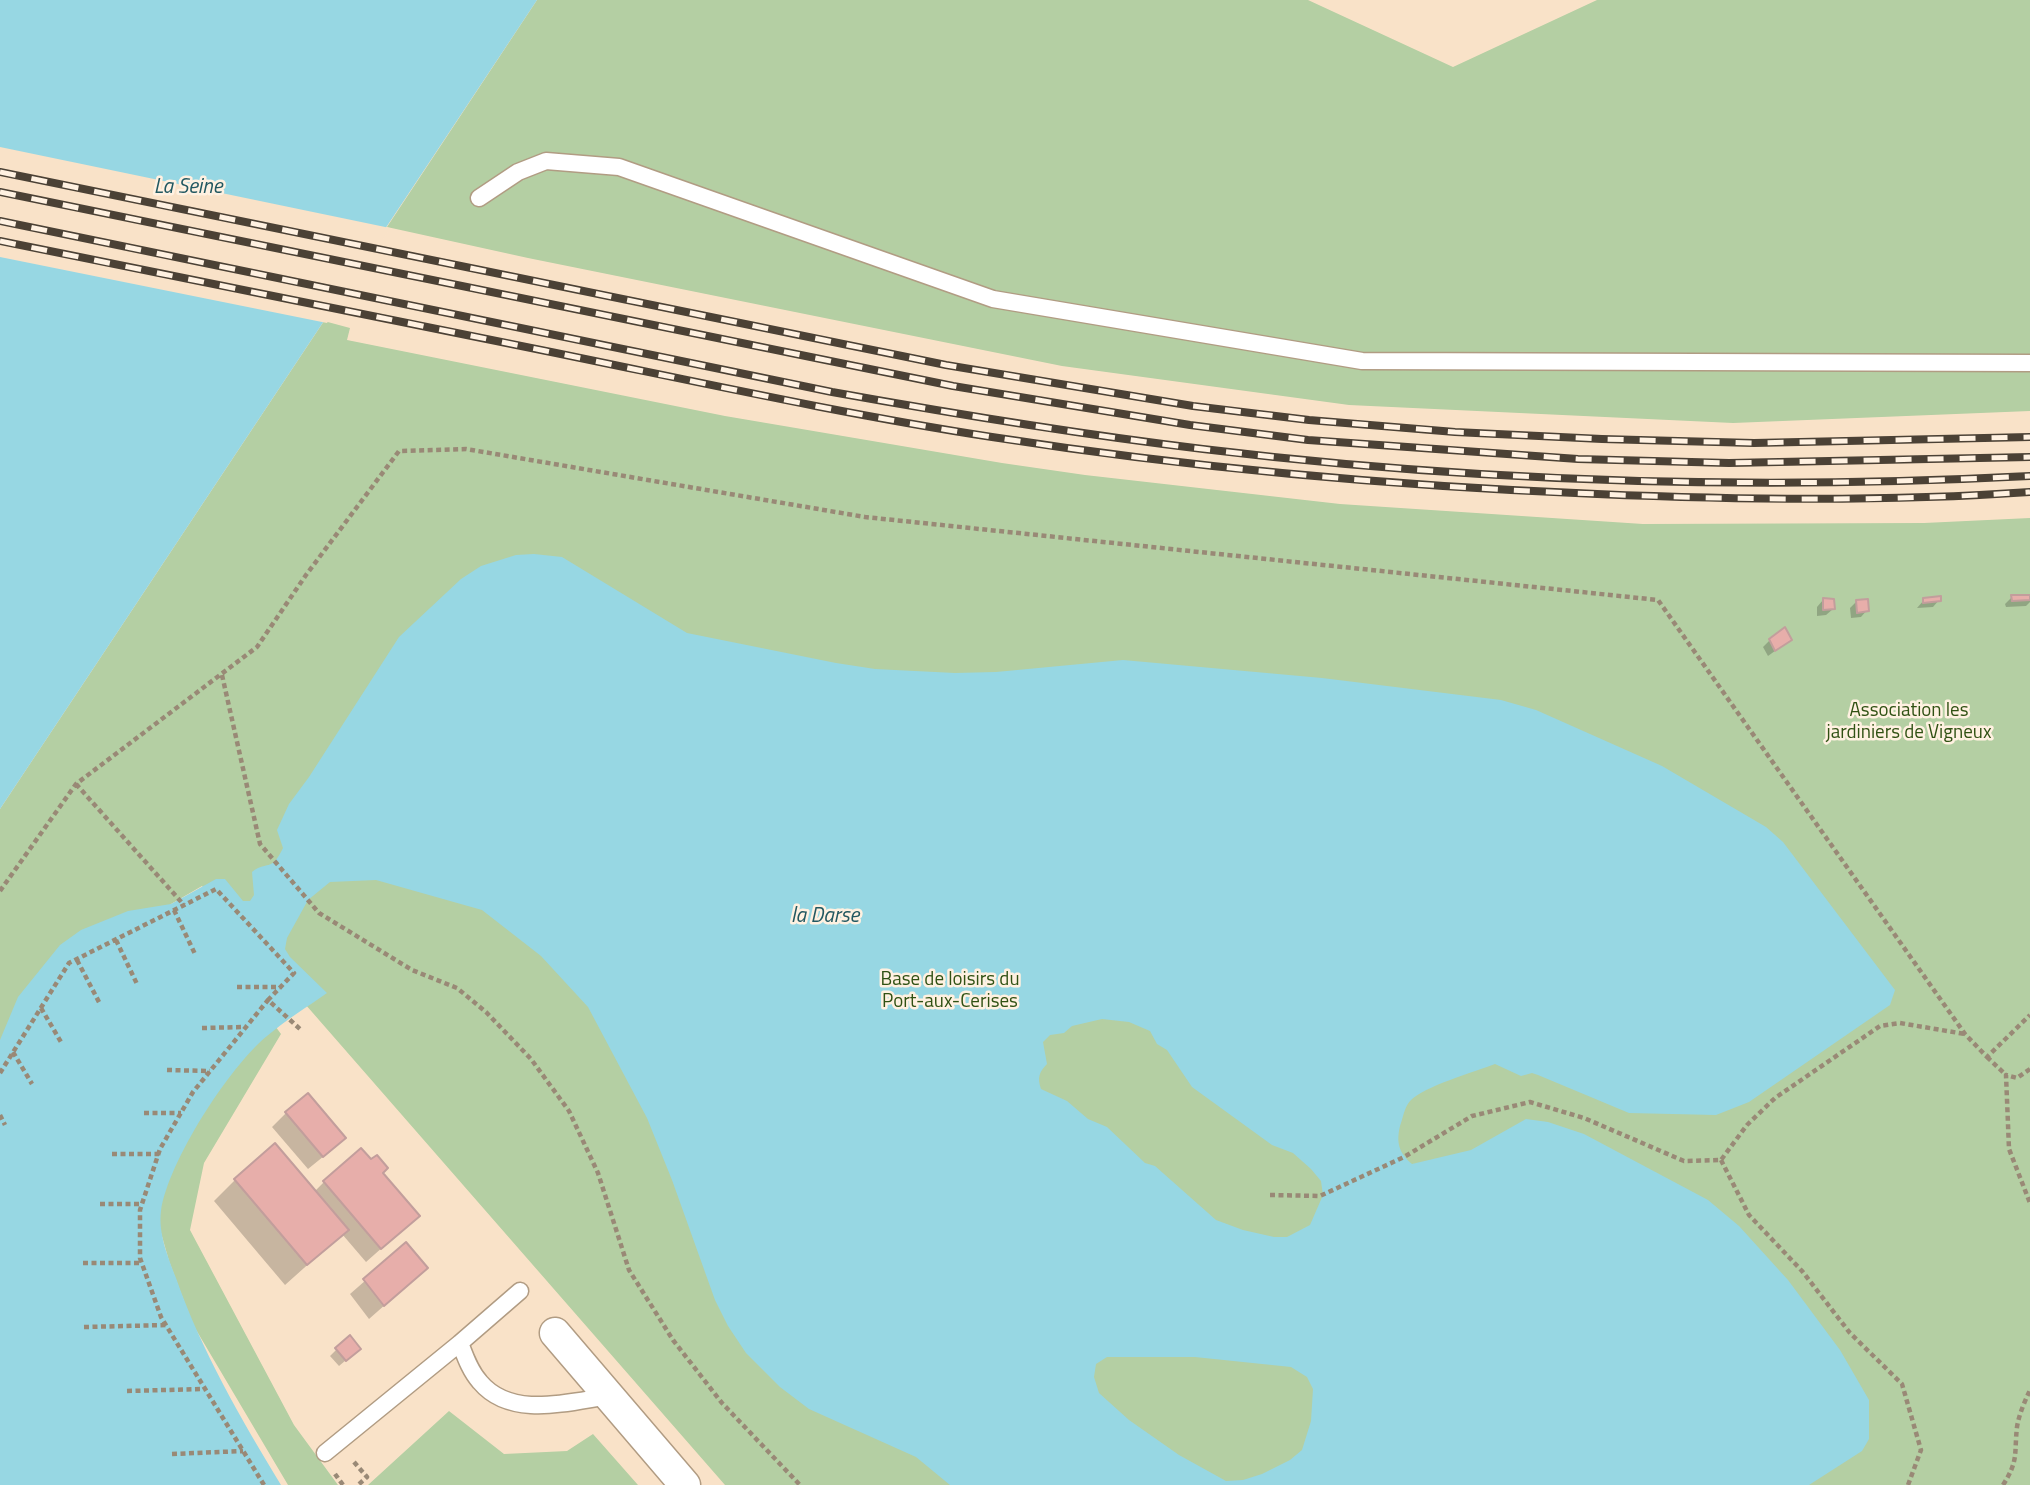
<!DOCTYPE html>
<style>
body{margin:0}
canvas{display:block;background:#f9e2c8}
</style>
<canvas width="2030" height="1485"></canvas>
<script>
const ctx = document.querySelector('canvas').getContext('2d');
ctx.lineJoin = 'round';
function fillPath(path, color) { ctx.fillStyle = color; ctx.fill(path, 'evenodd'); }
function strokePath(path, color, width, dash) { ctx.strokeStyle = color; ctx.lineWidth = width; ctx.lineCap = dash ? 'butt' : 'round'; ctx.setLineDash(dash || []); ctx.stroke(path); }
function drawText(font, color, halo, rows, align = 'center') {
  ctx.font = font + ' "Titillium Web",sans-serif'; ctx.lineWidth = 5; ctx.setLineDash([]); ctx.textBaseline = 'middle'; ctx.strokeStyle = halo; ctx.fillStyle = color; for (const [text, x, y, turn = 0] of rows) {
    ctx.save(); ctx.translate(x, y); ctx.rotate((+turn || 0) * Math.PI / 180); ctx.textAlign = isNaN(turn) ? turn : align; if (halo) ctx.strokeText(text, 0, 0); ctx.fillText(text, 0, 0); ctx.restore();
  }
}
const green = new Path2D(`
 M 537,0 L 1308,0 L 1453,67 L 1597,0 L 2030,0 L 2030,411 L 1733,423 L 1349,405 L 1062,366 L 528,258 L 387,227 Z
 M 324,321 L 350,328 L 347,340 L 725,416 L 1002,463 L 1085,475 L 1340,504 L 1643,524 L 1924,523 L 2030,518 L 2030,1485 L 725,1485 L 202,886 L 171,904 L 0,1044 L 0,809 Z
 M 267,1015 L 281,1034 L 204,1163 L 190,1230 L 294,1425 L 338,1485 L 288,1485 L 192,1323 L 169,1261 L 154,1208 L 191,1116 Z
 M 449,1411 L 504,1454 L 567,1451 L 593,1434 L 638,1485 L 368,1485 Z`);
const water = new Path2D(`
 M 0,0 L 537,0 L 0,809 Z
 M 534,554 L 562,557 L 687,633 L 836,663 L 875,669 L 955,673 L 996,672 L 1123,660 L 1322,678 L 1501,700 L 1536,710 L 1662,766 L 1766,827 L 1783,842 L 1895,990 L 1890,1005 L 1749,1102 L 1716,1115 L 1629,1113 L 1538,1075 L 1532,1073 L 1521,1076 L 1495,1064 C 1475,1072 1424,1086 1410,1101 C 1404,1108 1403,1118 1400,1126 C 1396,1143 1399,1153 1412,1164 L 1471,1150 L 1526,1119 L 1548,1122 L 1584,1134 L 1708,1200 L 1739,1226 L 1788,1280 L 1840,1350 L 1869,1400 L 1869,1439 L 1862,1451 L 1809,1485 L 950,1485 L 916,1457 L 809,1409 L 780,1387 L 746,1353 L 728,1326 L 715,1300 L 672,1180 L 647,1118 L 588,1007 L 541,956 L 482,910 L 376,880 L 330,882 L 308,900 L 287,938 L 285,949 L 290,957 L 327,993 C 307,1007 286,1020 267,1036 C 229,1067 168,1162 161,1211 C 158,1233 168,1257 176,1278 C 201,1350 241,1419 281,1485 L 0,1485 L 0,1040 L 18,997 L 60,945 L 81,930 L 128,911 L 171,904 L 216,879 L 225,879 L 243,901 L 250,901 L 254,895 L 252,872 C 267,860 271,873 283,848 L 277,830 L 289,804 L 309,777 L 399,637 L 461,579 L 481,566 L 516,555 ZM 1102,1019 L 1129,1022 L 1150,1031 L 1157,1044 L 1167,1050 L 1192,1087 L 1272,1145 L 1293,1153 L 1311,1169 L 1321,1181 L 1323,1195 L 1310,1225 L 1287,1237 L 1274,1237 L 1243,1230 L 1216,1220 L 1155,1166 L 1145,1163 L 1107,1127 L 1088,1119 L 1067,1101 L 1041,1089 C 1037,1078 1039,1072 1047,1064 L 1043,1042 L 1050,1035 L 1064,1033 L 1072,1026 ZM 1107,1357 L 1195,1357 L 1291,1367 L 1307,1377 L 1313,1389 L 1311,1421 L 1302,1450 L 1290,1460 L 1262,1474 L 1243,1480 L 1226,1481 L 1179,1455 L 1129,1420 L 1099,1393 L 1094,1377 L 1096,1364 Z`);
const pier = new Path2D(`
 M 0,147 L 390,228 L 327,323 L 0,257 Z`);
const shadow = new Path2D(`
 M 2012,597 L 2030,597 L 2030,602 L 2026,606 L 2006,607 L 2005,604 Z
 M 1823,600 L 1833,609 L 1826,615 L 1817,616 L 1817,607 Z
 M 1924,600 L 1939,600 L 1933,607 L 1917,608 Z
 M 1857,601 L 1867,610 L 1861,617 L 1851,618 L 1850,608 Z
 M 1770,640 L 1790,640 L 1768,656 L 1763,647 Z
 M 286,1113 L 329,1152 L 308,1169 L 272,1127 Z
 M 380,1173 L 418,1216 L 366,1262 L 342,1234 L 285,1285 L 214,1201 L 235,1180 L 314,1192 L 324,1182 Z
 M 406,1245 L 411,1282 L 369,1319 L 350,1294 Z
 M 337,1349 L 352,1355 L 339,1366 L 330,1356 Z`);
const building = new Path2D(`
 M 2011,595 L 2030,595 L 2030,600 L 2012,601 Z
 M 1941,596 L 1941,601 L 1923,603 L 1923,598 Z
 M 1823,598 L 1834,599 L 1835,609 L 1823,610 Z
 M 1868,599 L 1869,611 L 1857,613 L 1856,600 Z
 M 1785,627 L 1792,640 L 1775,651 L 1769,639 Z
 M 308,1093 L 346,1138 L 323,1157 L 285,1112 Z
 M 275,1143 L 349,1230 L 307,1265 L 234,1179 Z
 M 361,1148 L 371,1159 L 377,1155 L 388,1168 L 383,1173 L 420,1216 L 381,1249 L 323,1181 Z
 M 406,1242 L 428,1268 L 384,1306 L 363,1279 Z
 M 350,1335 L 361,1349 L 346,1361 L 335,1348 Z`);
const path = new Path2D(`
 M 222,675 L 260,844 L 319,913 L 412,970 L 457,988 L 486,1012 L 531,1059 L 569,1111 L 598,1173 L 629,1270 L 673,1340 L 722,1403 L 800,1485
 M 76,784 L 184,905
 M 0,891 L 76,784 L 257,647 L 306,575 L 399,451 L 466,449 L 865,517 L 1658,600 L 1965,1034 L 1987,1057 L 2030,1015
 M 174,910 L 195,954
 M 116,940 L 137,984
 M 77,960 L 100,1004
 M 237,987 L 281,987
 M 41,1008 L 61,1042
 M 202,1028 L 246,1027
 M 13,1052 L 32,1084
 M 1987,1057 L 2006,1075
 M 2030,1069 L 2017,1078 L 2006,1075 L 2009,1149 L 2030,1203
 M 167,1070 L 210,1071
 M 0,1073 L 69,963 L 216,889 L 294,973 L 268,1000 L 300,1029
 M 144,1113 L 181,1113
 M 0,1115 L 5,1125
 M 112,1154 L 159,1154
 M 1721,1160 L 1749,1215 L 1802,1271 L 1850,1333 L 1902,1384 L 1921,1450 L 1908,1485
 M 1270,1195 L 1320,1196 L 1404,1157 L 1472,1116 L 1530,1102 L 1584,1118 L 1684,1161 L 1721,1160 L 1747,1125 L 1775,1098 L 1880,1026 L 1900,1023 L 1965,1034
 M 100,1204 L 142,1204
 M 83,1263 L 142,1263
 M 84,1327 L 166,1325
 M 127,1391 L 204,1389
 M 172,1454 L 243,1451
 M 354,1462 L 367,1477 L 358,1485
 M 335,1474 L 343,1485
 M 264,1485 L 161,1317 L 140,1258 L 140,1210 L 160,1149 L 193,1092 L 268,1000
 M 2003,1485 C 2019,1460 2014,1454 2017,1427 C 2019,1414 2025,1401 2030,1390`);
const service = new Path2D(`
 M 479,198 L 518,172 L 546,161 L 619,167 L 993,299 L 1362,361 L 2030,363
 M 520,1291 L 460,1343 C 465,1356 470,1371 480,1382 C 511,1419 568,1402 609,1396
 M 325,1453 L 460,1343`);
const minor = new Path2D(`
 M 555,1333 L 685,1485`);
const rail = new Path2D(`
 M 0,172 L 946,365 L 1193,406 L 1309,420 L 1455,432 L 1602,439 L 1754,443 L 2030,437
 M 0,192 L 953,386 L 1190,425 L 1308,440 L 1578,459 L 1729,463 L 2030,457
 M 0,221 L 832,392 C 955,414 1078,434 1203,449 C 1476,482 1755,490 2030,476
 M 0,241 C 182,278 364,314 546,351 C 694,381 842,414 992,437 C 1192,468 1394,486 1597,494 C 1741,500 1886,502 2030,492`);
const parkNames = [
 ["Association les",1909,711],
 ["jardiniers de Vigneux",1909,733],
 ["Base de loisirs du",950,980],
 ["Port-aux-Cerises",950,1002]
];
const waterNames = [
 ["La Seine",188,188],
 ["la Darse",825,917]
];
fillPath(green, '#b4cfa3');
fillPath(water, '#97d7e3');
fillPath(pier, '#f9e2c8');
fillPath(shadow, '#0003');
fillPath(building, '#e7aeaa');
strokePath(building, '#c29e9c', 2);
strokePath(service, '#b19c83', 19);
strokePath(minor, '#b19c83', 33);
strokePath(path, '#998976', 4.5, [5, 3.5]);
strokePath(service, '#fff', 16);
strokePath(minor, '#fff', 30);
strokePath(rail, '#4b4135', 8);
strokePath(rail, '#fff1e1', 5, [16]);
drawText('19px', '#305113', '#fff1e1', parkNames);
drawText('italic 21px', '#225861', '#fff1e1', waterNames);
</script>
